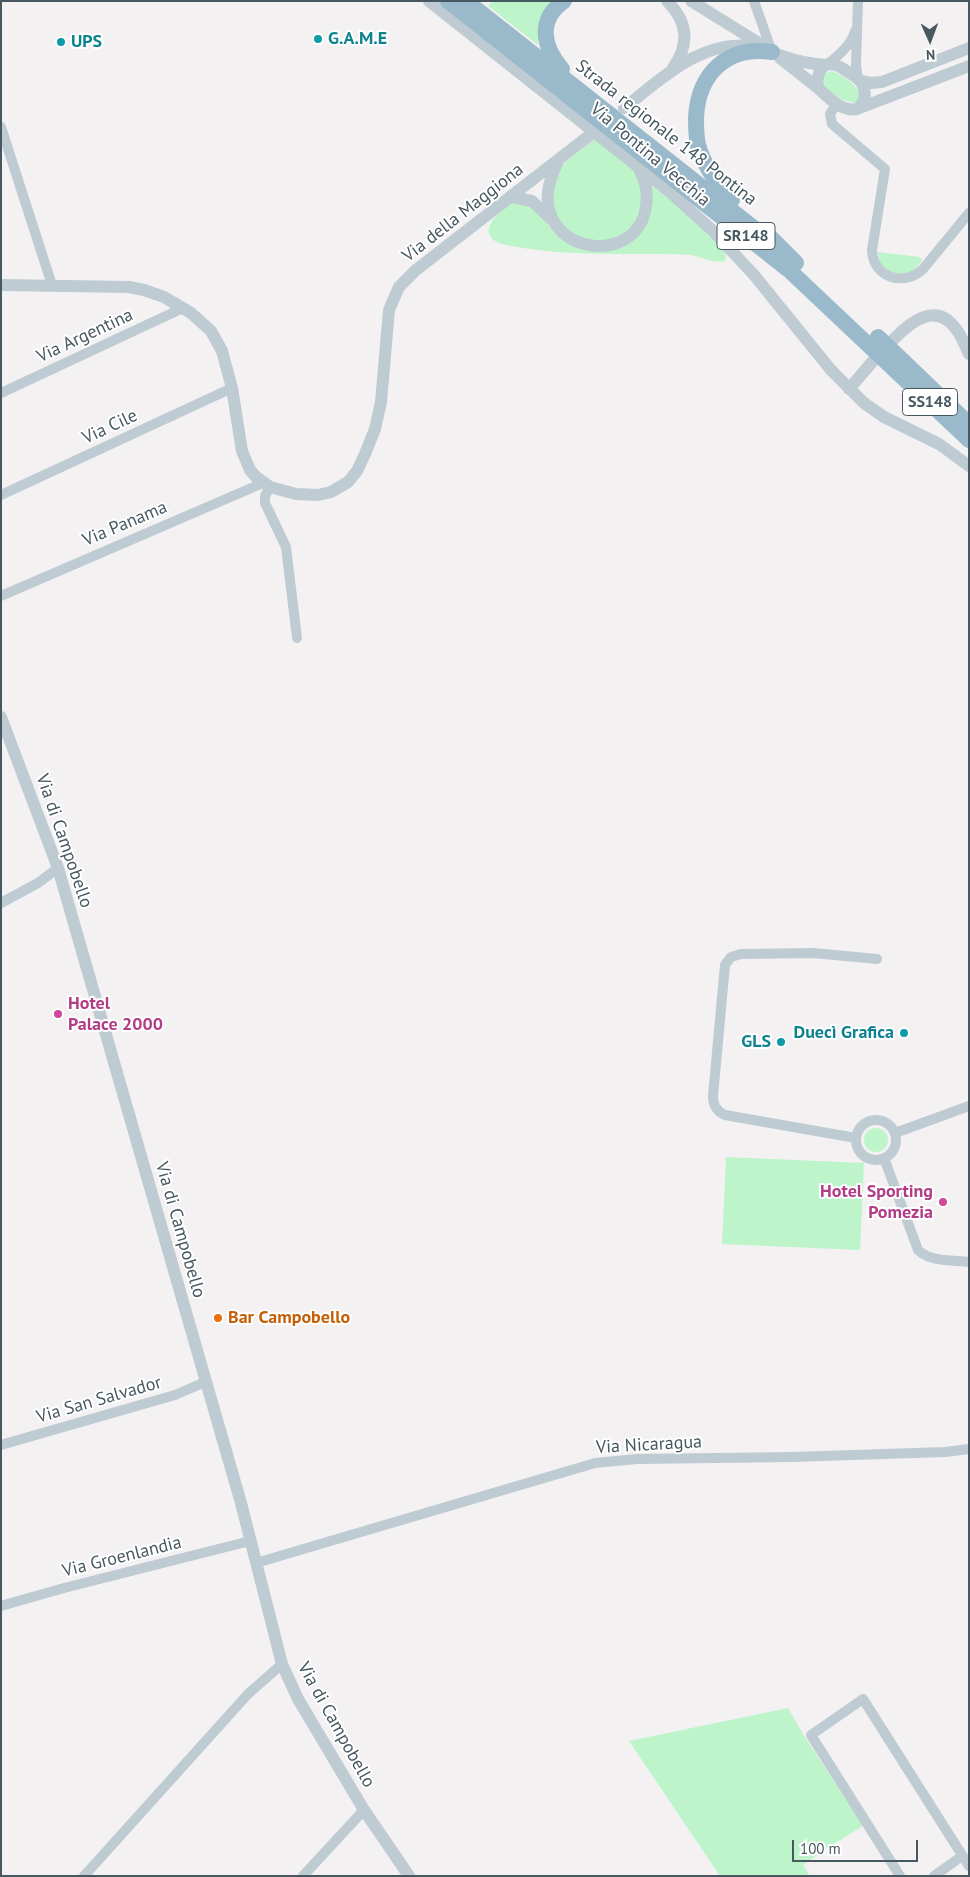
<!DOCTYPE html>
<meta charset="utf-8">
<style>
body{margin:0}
#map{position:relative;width:970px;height:1877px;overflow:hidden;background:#f4f1f2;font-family:"PT Sans",sans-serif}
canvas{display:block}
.frame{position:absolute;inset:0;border:2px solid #475861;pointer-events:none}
.north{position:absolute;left:905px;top:15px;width:50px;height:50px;-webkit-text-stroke:4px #fff;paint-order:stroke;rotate:178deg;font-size:14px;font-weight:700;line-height:20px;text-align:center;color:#475861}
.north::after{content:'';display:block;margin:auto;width:18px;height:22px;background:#475861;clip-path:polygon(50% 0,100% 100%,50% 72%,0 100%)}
.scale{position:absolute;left:792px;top:1840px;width:126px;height:22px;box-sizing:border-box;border:2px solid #475861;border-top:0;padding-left:6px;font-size:15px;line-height:18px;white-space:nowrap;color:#475861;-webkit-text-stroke:4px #fff;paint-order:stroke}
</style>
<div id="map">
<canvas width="970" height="1877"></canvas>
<div class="frame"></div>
<div class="north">N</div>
<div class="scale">100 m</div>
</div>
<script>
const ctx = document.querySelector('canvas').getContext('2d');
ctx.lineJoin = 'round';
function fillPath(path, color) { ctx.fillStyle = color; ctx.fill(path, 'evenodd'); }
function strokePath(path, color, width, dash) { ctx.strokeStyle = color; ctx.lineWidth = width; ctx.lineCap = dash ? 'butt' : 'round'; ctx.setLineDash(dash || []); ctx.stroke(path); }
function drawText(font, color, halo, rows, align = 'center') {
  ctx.font = font + ' "PT Sans",sans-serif'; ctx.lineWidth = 4; ctx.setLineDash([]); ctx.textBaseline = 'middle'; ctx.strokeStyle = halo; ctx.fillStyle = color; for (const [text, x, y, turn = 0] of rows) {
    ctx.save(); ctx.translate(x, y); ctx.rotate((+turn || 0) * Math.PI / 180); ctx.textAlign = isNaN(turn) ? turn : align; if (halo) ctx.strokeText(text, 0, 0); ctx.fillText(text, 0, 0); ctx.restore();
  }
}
const green = new Path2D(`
 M 492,1 L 551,1 L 539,20 L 538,45 L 488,6 Z
 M 832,71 C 844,76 857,84 861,97 L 854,103 L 843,100 L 822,86 L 822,76 L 826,73 Z
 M 595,139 L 637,173 L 644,198 L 632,229 L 602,244 L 566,233 L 551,204 L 557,171 L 563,164 Z
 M 649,183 L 691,217 L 724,251 L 726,256 L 725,261 C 715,264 701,257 691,255 C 680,254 668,254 657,254 C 612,254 567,255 523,248 C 515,246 504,246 497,242 C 475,230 503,209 513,202 C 519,203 527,204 532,207 C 539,212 544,221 550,227 C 574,254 593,257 626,244 Z
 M 878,252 L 920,257 L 922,260 C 911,281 879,277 878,252 Z
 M864 1140a12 12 0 1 1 24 0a12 12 0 1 1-24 0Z
 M 726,1157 L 864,1163 L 860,1250 L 722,1244 Z
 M 788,1708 L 803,1734 L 863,1826 L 826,1849 L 803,1865 L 810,1876 L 720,1876 L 629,1741 Z`);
const minor = new Path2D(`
 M 754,1 L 772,52
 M 828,64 C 839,55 851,45 855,31
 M 858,79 L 856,65 L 858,1
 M 837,103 L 830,114 L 832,124 L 885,169 L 872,250 C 873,278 904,287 923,269 L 969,213
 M 1,127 L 52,285
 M 1,393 L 183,308
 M 270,487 L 265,496 L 265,503 L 286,547 L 297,638
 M 1,495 L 232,388
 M 1,596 L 263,483
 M 1,903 L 38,883 L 58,868
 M856 1140a20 20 0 1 1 40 0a20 20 0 1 1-40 0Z
 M 895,1133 L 969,1106
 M 856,1138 L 725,1115 C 716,1111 713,1105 713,1096 L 725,965 L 731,957 L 741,954 L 813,953 L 877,959
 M 884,1158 L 918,1250 C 930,1262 953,1260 969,1262
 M 1,1445 L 175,1395 L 205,1382
 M 256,1563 L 595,1463 L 637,1459 L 792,1457 L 945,1452 L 969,1449
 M 1,1606 L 64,1588 L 250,1541
 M 84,1876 L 248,1694 L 282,1664
 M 303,1876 L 364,1810
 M 900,1876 L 811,1735 L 863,1699 L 969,1866
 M 934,1876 L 962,1856`);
const tertiary = new Path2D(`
 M 429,1 L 670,192 L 712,230 L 754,275 L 831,370 L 864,403 L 884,417 L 939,444 L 969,466
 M 667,1 C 688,22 690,44 673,68
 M 691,1 L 762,45
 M 780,58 L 818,88
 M 861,81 L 871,83 L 882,82 L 969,48
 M 624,108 C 661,79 704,37 756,47 C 766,49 776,54 785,57 C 799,62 812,64 827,65
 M 857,109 L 864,101 C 865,96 865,90 863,86 C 861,79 838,64 831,64 C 819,64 815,80 819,89 C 829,98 842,112 857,109 L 969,66
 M 557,163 C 553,172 549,182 548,192 C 542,255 638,267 646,206 C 648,193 646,181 639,169
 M 512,197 L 532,201 L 552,220
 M 1,285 L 129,287 L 144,290 L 164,297 L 191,313 L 211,331 L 222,351 L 232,388 L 242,451 L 250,470 L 256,477 L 270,487 L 296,494 L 318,495 L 331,492 L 348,482 L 357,471 L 365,454 L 375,429 L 381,402 L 389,310 L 399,287 L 416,270 L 590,135
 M 893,340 C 910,322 936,301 956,329 C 962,336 965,346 969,354
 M 849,389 L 873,361
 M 1,717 L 58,868 L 241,1503 L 282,1664 L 298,1699 L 364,1810 L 409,1876`);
const trunk = new Path2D(`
 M 448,1 L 790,271 L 969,440
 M 466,1 L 774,244
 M 562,69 C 543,47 537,20 564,1
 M 732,200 C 717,184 704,166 698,145 C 696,136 696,127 696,118 C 698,74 727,45 772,52
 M 768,235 L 796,263
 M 878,337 L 969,424`);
const markers = [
 [318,39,5,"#0f9aa8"],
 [61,42,5,"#0f9aa8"],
 [58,1014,5,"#d1479c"],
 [904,1033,5,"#0f9aa8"],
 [781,1042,5,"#0f9aa8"],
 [943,1202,5,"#d1479c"],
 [218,1318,5,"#e8710a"]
];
const shields = [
 [746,236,58],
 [930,402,55]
];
const shieldNames = [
 ["SR148",746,236],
 ["SS148",930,402]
];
const cultureNames = [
 ["G.A.M.E",328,39],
 ["UPS",71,42],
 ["Duecì Grafica",894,1033,"right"],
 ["GLS",771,1042,"right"]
];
const streetNames = [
 ["Strada regionale 148 Pontina",666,133,38],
 ["Via Pontina Vecchia",650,155,40],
 ["Via della Maggiona",463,213,-38],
 ["Via Argentina",85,336,-25],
 ["Via Cile",110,427,-25],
 ["Via Panama",125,524,-23],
 ["Via di Campobello",64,841,71],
 ["Via di Campobello",180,1230,74],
 ["Via San Salvador",99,1400,-16],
 ["Via Nicaragua",649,1445,-3],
 ["Via Groenlandia",122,1557,-14],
 ["Via di Campobello",336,1725,61]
];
const hotelNames = [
 ["Hotel",68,1004],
 ["Palace 2000",68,1025],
 ["Hotel Sporting",933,1192,"right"],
 ["Pomezia",933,1213,"right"]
];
const foodNames = [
 ["Bar Campobello",228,1318]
];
fillPath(green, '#bdf4ca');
strokePath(minor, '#becbd2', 10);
strokePath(tertiary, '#becbd2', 12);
strokePath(trunk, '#9abacb', 16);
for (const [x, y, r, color] of markers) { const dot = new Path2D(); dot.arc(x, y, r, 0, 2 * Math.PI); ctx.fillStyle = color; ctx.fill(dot); strokePath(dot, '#fff', 2); }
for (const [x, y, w] of shields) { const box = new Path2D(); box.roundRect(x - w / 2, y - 13.5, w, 27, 4); ctx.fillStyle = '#fff'; ctx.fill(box); strokePath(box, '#475861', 1); }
drawText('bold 16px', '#475861', null, shieldNames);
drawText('bold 18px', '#0d838f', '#fff', cultureNames, 'left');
drawText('18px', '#475861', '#fff', streetNames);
drawText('bold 18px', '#b23c85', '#fff', hotelNames, 'left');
drawText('bold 18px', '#c56008', '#fff', foodNames, 'left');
</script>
